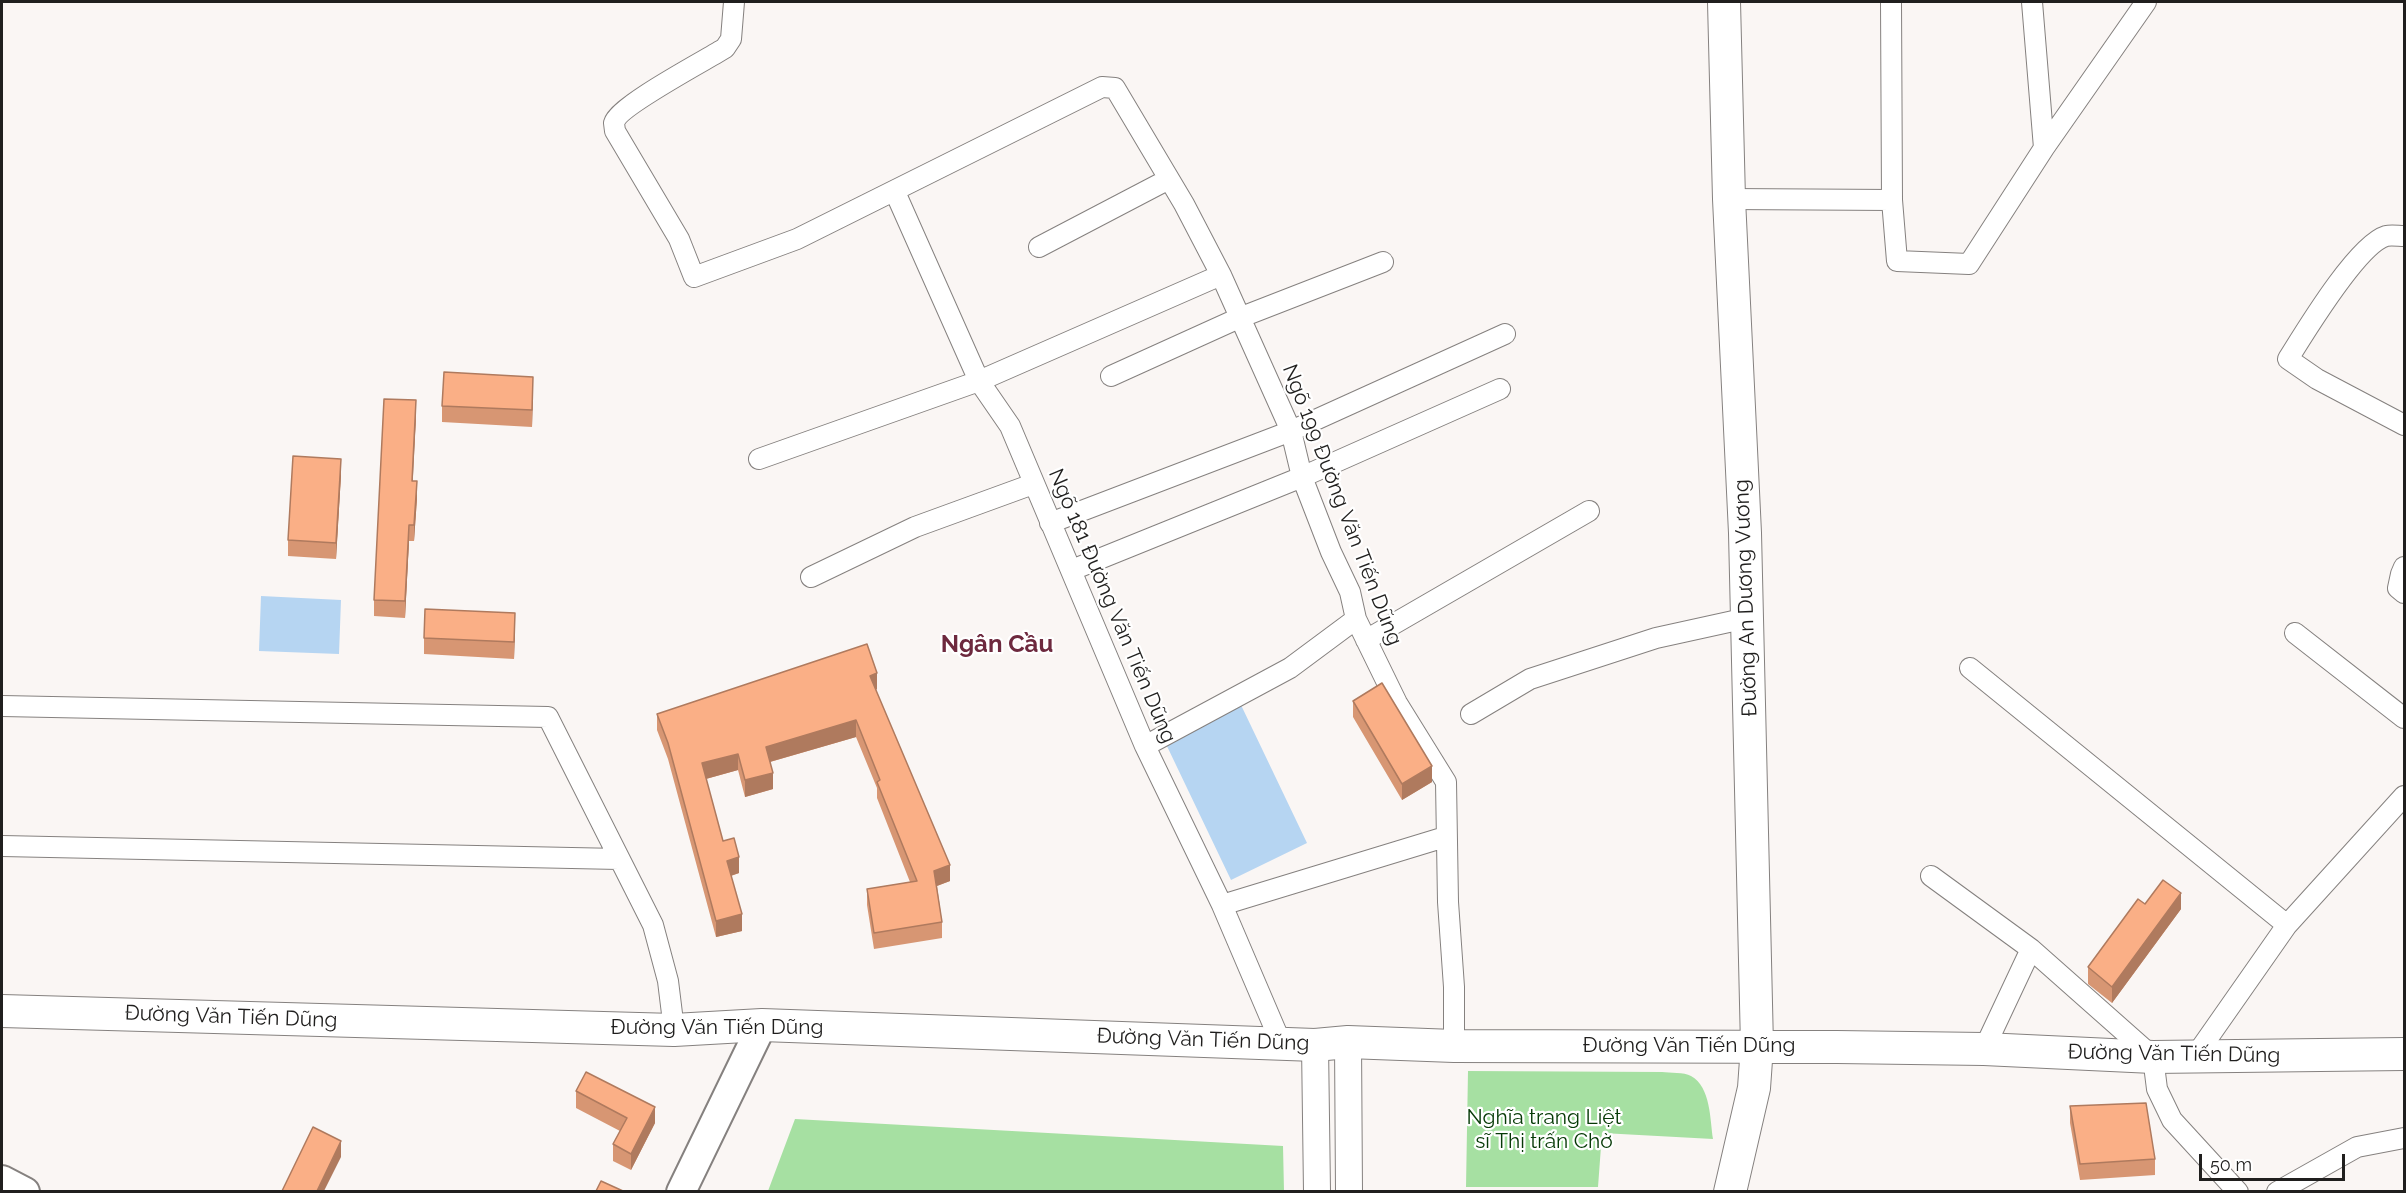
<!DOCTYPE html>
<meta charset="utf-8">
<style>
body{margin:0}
#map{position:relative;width:2406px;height:1193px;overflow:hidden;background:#faf6f4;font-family:Raleway,sans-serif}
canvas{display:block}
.frame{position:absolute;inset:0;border:3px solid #201f1e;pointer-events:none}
.scale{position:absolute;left:2199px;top:1154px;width:146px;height:27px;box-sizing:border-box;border:3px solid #201f1e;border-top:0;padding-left:8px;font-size:18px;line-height:21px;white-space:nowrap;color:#201f1e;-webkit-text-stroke:4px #fff;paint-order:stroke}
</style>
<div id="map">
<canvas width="2406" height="1193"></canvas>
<div class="frame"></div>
<div class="scale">50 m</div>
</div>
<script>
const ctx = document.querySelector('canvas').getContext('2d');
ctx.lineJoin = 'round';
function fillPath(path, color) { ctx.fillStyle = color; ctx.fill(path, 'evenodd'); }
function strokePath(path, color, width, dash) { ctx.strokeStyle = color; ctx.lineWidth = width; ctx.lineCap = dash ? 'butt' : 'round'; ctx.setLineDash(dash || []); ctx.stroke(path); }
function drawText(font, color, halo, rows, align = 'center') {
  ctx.font = font + ' Raleway,sans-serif'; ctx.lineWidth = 4.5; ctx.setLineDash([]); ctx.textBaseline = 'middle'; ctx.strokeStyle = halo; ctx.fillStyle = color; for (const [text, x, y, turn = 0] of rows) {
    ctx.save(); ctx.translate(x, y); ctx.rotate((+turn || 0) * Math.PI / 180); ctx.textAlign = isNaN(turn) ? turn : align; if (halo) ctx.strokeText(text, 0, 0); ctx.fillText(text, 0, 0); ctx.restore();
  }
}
const green = new Path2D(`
 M 1468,1071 L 1662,1072 C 1670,1073 1684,1072 1691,1076 C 1711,1087 1710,1120 1713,1139 L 1602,1133 L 1598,1187 L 1466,1187 Z
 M 795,1119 L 1283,1146 L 1284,1191 L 768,1191 Z`);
const water = new Path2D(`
 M 261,596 L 341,600 L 339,654 L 259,651 Z
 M 1241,705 L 1307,843 L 1231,880 L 1165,742 Z`);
const minor = new Path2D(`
 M 734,2 L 731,39 L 725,48 C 706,60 618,106 614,123 L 615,131 L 679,239 L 694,277 L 797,239 L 1102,87 L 1115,88 L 1184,204 L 1221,275 L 1291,431 L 1302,477 L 1331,552 L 1350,592 L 1356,619 L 1397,703 L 1446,782 L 1448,902 L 1454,987 L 1454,1046
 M 1891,2 L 1892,200 L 1897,261 L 1969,264 L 2044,148 L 2032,2
 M 2044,148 L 2146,2
 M 895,192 L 979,381 L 1010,426 L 1145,746 L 1222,905 L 1281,1043
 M 1729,199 L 1892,200
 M 2404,236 C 2399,236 2391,235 2386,236 C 2357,245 2305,332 2288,359 L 2317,379 L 2404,425
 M 1039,247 L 1169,179
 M 1111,376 L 1239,318 L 1383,262
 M 759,459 L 979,381 L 1221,275
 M 1050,523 L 1291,431 L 1505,334
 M 2404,567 L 2401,574 L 2398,588 L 2404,593
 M 1072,570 L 1302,477 L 1500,389
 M 811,577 L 915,527 L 1033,484
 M 2295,633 L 2404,718
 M 1366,640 L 1589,511
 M 1970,668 L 2287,925
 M 2,706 L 548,717 L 653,925 L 668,981 L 674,1030
 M 1471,714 L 1530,679 L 1656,638 L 1747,618
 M 1145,746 L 1290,668 L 1356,619
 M 2,846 L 619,859
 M 1931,876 L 2031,949 L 2153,1057 L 2157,1089 L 2172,1120 L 2238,1192
 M 1222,905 L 1445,837
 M 1984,1049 L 2031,949
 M 2196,1055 L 2287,925 L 2404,796
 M 2277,1192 L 2357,1147 L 2404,1138`);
const tertiary = new Path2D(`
 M 1348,1042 L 1349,1192
 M 1315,1045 L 1317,1192`);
const secondary = new Path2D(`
 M 2,1180 L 25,1192
 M 681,1192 L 762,1025`);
const primary = new Path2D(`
 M 1724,2 L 1729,199 L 1745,533 L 1757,1046 L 1754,1088 L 1730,1192
 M 2,1011 L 674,1030 L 762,1025 L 1315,1045 L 1348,1042 L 1454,1046 L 1837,1047 L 1984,1049 L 2153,1057 L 2404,1054`);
const wall = new Path2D(`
 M 533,393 L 532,427 L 442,422 L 442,406 Z
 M 416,417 L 412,481 L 417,498 L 414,541 L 409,541 L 405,618 L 374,616 L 374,600 Z
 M 341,475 L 336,559 L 288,556 L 288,540 Z
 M 515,630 L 514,659 L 424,654 L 424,638 Z
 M 877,689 L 876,690 L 950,881 L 937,886 L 942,922 L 942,938 L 874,949 L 867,905 L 867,889 L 910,882 L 877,798 L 877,788 L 856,737 L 770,762 L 773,789 L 745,797 L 738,770 L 706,779 L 723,841 L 739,873 L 731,876 L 742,931 L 716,937 L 668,759 L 657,730 L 657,714 Z
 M 1353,701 L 1432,782 L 1402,800 L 1353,717 Z
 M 2145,904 L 2181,909 L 2112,1003 L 2088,984 L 2088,967 Z
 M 576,1091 L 655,1123 L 631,1170 L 613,1161 L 613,1144 L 620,1131 L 576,1108 Z
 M 2070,1106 L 2155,1159 L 2155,1175 L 2080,1180 L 2070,1123 Z`);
const shadedWall = new Path2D(`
 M 533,377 L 533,393 L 532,427 L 532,410 Z
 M 416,400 L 416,417 L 412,497 L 412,481 Z
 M 341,459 L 341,475 L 336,559 L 336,543 Z
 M 417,481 L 417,498 L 414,541 L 414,525 Z
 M 409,525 L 409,541 L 405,618 L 405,601 Z
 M 515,613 L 515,630 L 514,659 L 514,642 Z
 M 877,673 L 877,689 L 870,692 L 870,676 Z
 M 856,720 L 856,737 L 766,763 L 766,747 Z
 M 738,754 L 738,770 L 702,780 L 702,763 Z
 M 1432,766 L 1432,782 L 1402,800 L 1402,784 Z
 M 773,773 L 773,789 L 745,797 L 745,780 Z
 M 739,857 L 739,873 L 727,877 L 727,861 Z
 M 950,865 L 950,881 L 934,887 L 934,871 Z
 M 2181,893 L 2181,909 L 2112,1003 L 2112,987 Z
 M 742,914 L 742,931 L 716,937 L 716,921 Z
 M 655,1107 L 655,1123 L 631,1170 L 631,1154 Z
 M 341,1141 L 341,1157 L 324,1191 L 317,1191 Z`);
const building = new Path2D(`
 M 444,372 L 533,377 L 532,410 L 442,406 Z
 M 384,399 L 416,400 L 412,481 L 417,481 L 414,525 L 409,525 L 405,601 L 374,600 Z
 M 293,456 L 341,459 L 336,543 L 288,540 Z
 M 425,609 L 515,613 L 514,642 L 424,638 Z
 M 867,644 L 877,673 L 870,676 L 950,865 L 934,871 L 942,922 L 874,933 L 867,889 L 917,881 L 877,782 L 880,780 L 856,720 L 766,747 L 773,773 L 745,780 L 738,754 L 702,763 L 723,841 L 734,838 L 739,857 L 727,861 L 742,914 L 716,921 L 668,743 L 657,714 Z
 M 1382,683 L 1432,766 L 1402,784 L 1353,701 Z
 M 2163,880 L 2181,893 L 2112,987 L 2088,967 L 2138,899 L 2145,904 Z
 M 586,1072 L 655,1107 L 631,1154 L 613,1144 L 627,1118 L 576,1091 Z
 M 2146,1103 L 2155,1159 L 2080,1164 L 2070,1106 Z
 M 313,1127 L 341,1141 L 317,1191 L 282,1191 Z
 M 601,1181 L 623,1191 L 596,1191 Z`);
const streetNames = [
 ["Ngõ 199 Đường Văn Tiến Dũng",1342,505,69],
 ["Đường An Dương Vương",1746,598,-92],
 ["Ngõ 181 Đường Văn Tiến Dũng",1112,606,67],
 ["Đường Văn Tiến Dũng",231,1017,2],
 ["Đường Văn Tiến Dũng",717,1028],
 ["Đường Văn Tiến Dũng",1203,1040,2],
 ["Đường Văn Tiến Dũng",1689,1046],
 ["Đường Văn Tiến Dũng",2174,1054,1]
];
const parkNames = [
 ["Nghĩa trang Liệt",1544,1118],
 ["sĩ Thị trấn Chờ",1544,1142]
];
const quarterNames = [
 ["Ngân Cầu",997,645]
];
fillPath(green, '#a6e0a2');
fillPath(water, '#b6d5f2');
strokePath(minor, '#85817f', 22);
strokePath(tertiary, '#85817f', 28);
strokePath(secondary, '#85817f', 32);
strokePath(primary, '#85817f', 34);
strokePath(minor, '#fff', 20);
strokePath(tertiary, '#fff', 26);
strokePath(secondary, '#fff', 28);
strokePath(primary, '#fff', 32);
fillPath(wall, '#d79673');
fillPath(shadedWall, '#af7a5e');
fillPath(building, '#faaf86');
strokePath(building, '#af7a5e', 1.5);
drawText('21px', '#201f1e', '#fff', streetNames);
drawText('21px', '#063a06', '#fff', parkNames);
drawText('bold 24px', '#6d293e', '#fff', quarterNames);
</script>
